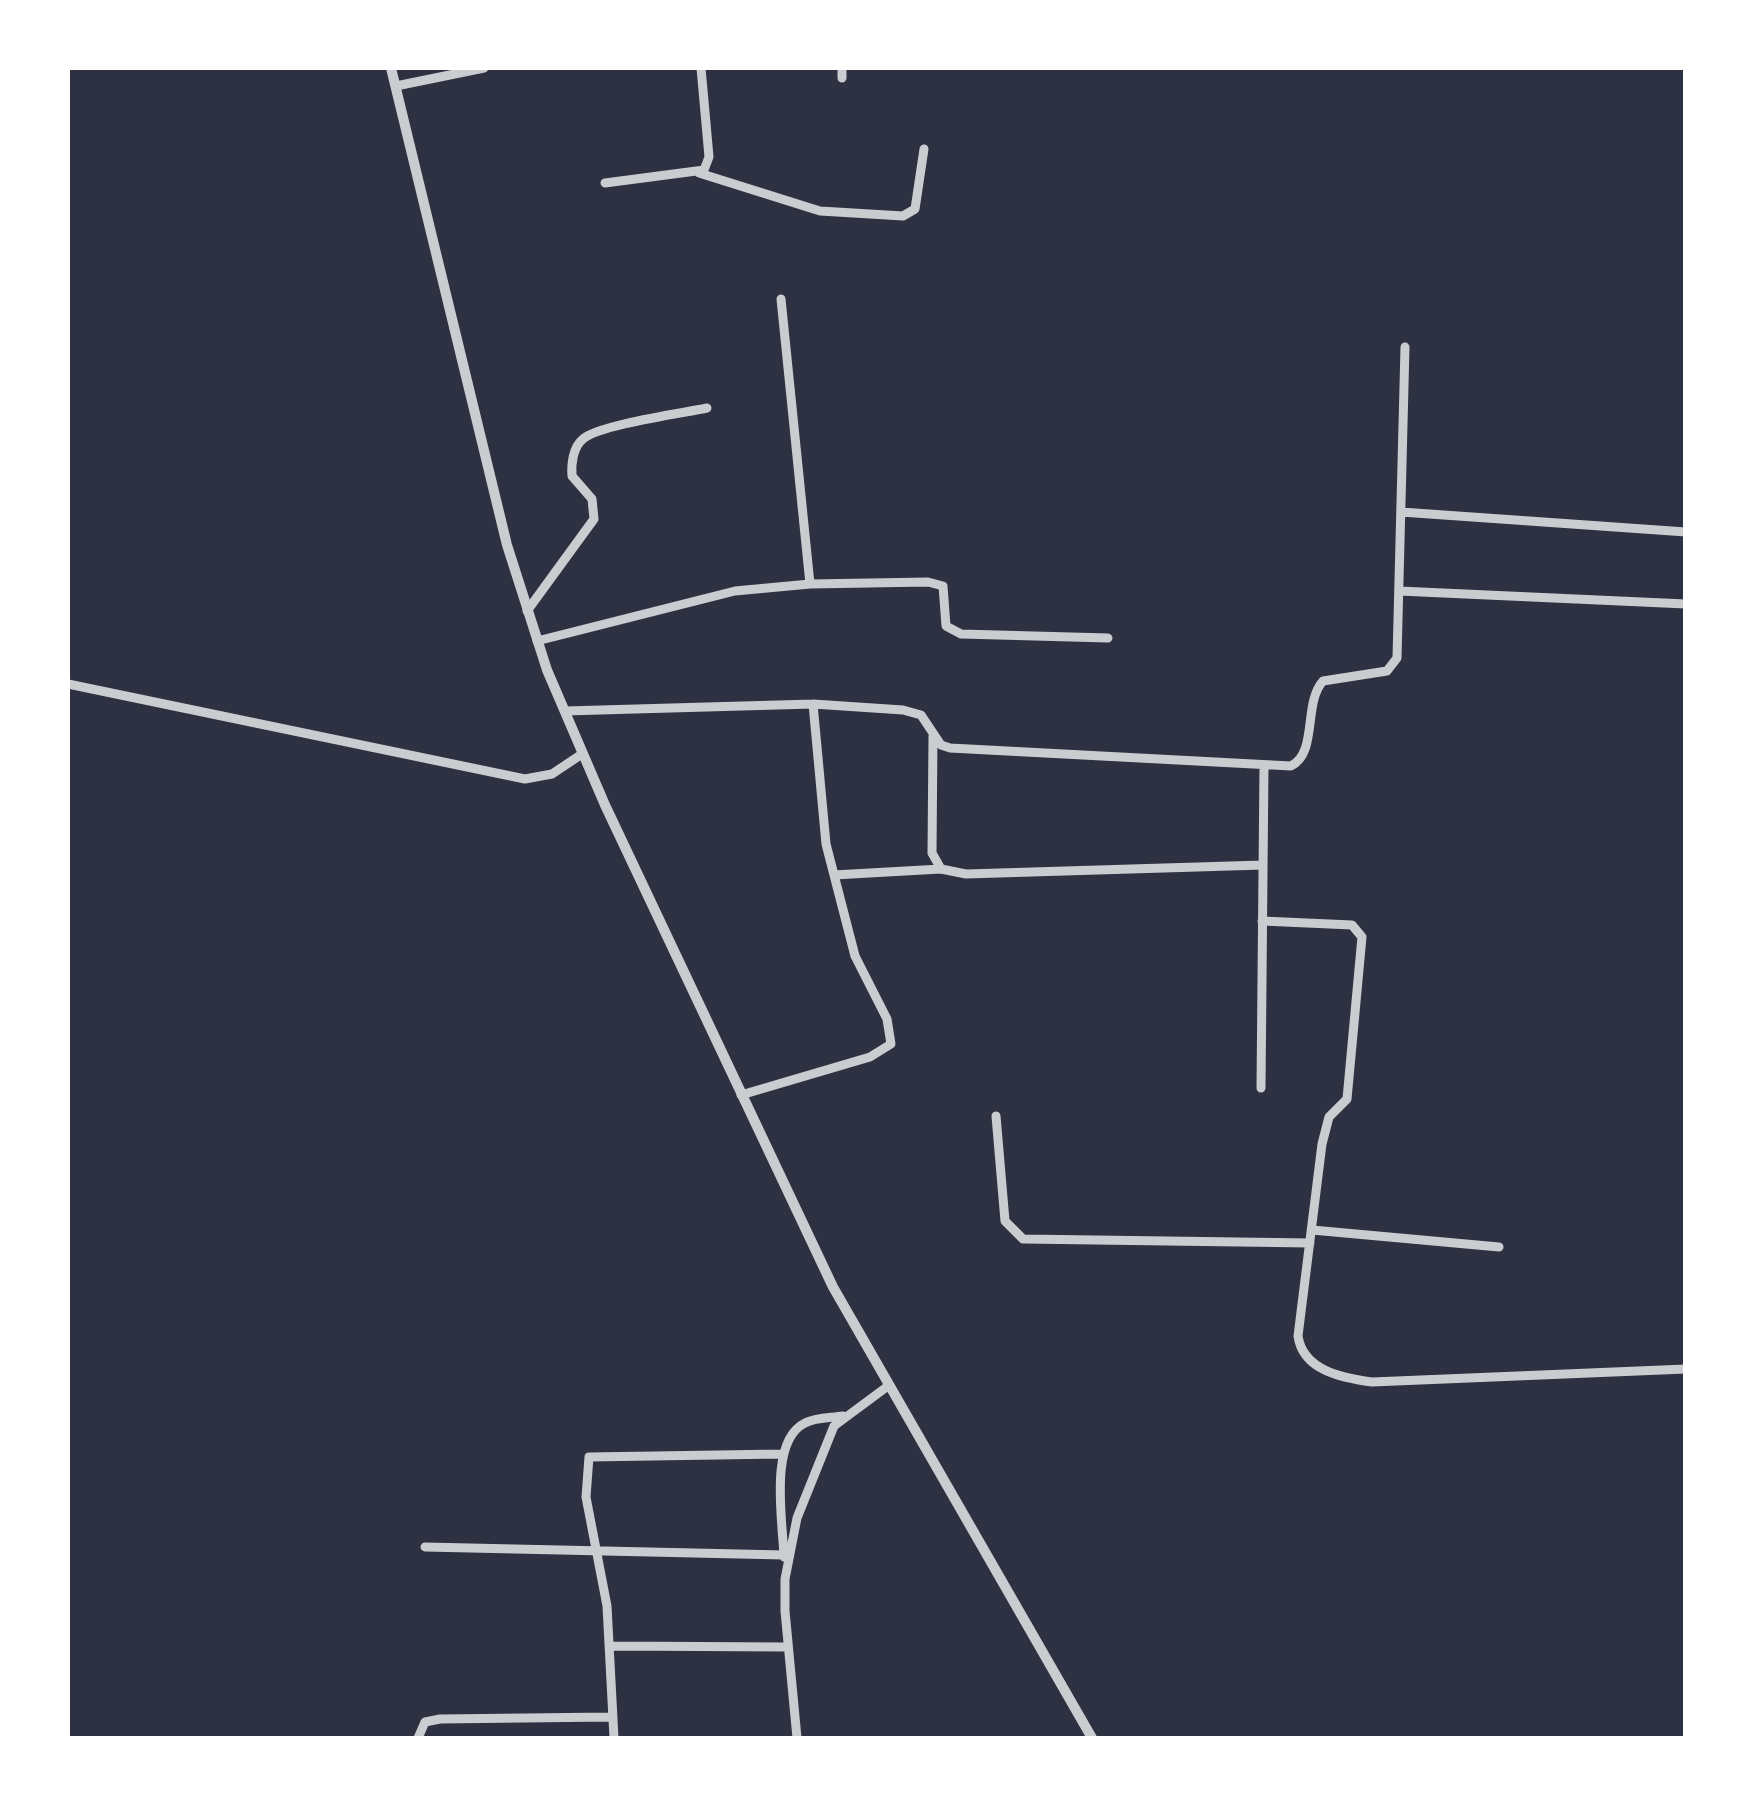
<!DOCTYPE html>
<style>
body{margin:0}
#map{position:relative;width:1753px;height:1806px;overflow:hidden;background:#2d3142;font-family:Lato,sans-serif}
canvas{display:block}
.frame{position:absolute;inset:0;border:70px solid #fff;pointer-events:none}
</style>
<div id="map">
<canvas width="1753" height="1806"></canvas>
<div class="frame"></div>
</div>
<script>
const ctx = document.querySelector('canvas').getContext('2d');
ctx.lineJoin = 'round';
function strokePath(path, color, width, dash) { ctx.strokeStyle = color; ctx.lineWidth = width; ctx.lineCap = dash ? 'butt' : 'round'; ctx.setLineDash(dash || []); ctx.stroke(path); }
const minor = new Path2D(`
 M 842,68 L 842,78
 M 396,86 L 484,68
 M 699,173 L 820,211 L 903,216 L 915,209 L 924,149
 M 605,183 L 704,170 L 709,157 L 701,68
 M 781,299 L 810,584
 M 1401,512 L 1686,532
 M 1399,591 L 1686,604
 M 527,611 L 594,519 L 592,499 L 572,476 C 571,464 573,447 583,439 C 598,425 683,413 707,408
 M 537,641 L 735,591 L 810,584 L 928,582 L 943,586 L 946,626 L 961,634 L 1108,638
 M 68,684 L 525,779 L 552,774 L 582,754
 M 565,711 L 813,704 L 903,710 L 921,715 L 941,745 L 950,748 L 1291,766 C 1318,753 1303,703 1323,681 L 1387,671 L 1397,658 L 1405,347
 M 933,736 L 932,853 L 941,869 L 966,874 L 1263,865
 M 834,875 L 941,869
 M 1262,921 L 1352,925 L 1362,937 L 1347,1099 L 1329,1117 L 1322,1144 L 1298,1336 C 1303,1371 1343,1378 1372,1382 L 1686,1369
 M 1261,1088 L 1264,765
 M 741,1095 L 870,1057 L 891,1044 L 887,1019 L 855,956 L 826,844 L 813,704
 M 996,1116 L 1005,1221 L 1023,1239 L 1310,1243
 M 1312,1230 L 1499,1247
 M 425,1547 L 784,1555
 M 784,1557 C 783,1523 768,1441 805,1423 C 816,1417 831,1418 843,1416
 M 609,1646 L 786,1647
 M 418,1738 L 425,1722 L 440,1719 L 610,1717
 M 614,1738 L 607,1606 L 586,1497 L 589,1457 L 782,1454
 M 797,1738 L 785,1611 L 785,1579 L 797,1518 L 834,1426 L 888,1386`);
const tertiary = new Path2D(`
 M 391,68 L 507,545 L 547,670 L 605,805 L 833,1287 L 1092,1738`);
strokePath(minor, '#caccd0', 9);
strokePath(tertiary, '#caccd0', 10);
</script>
